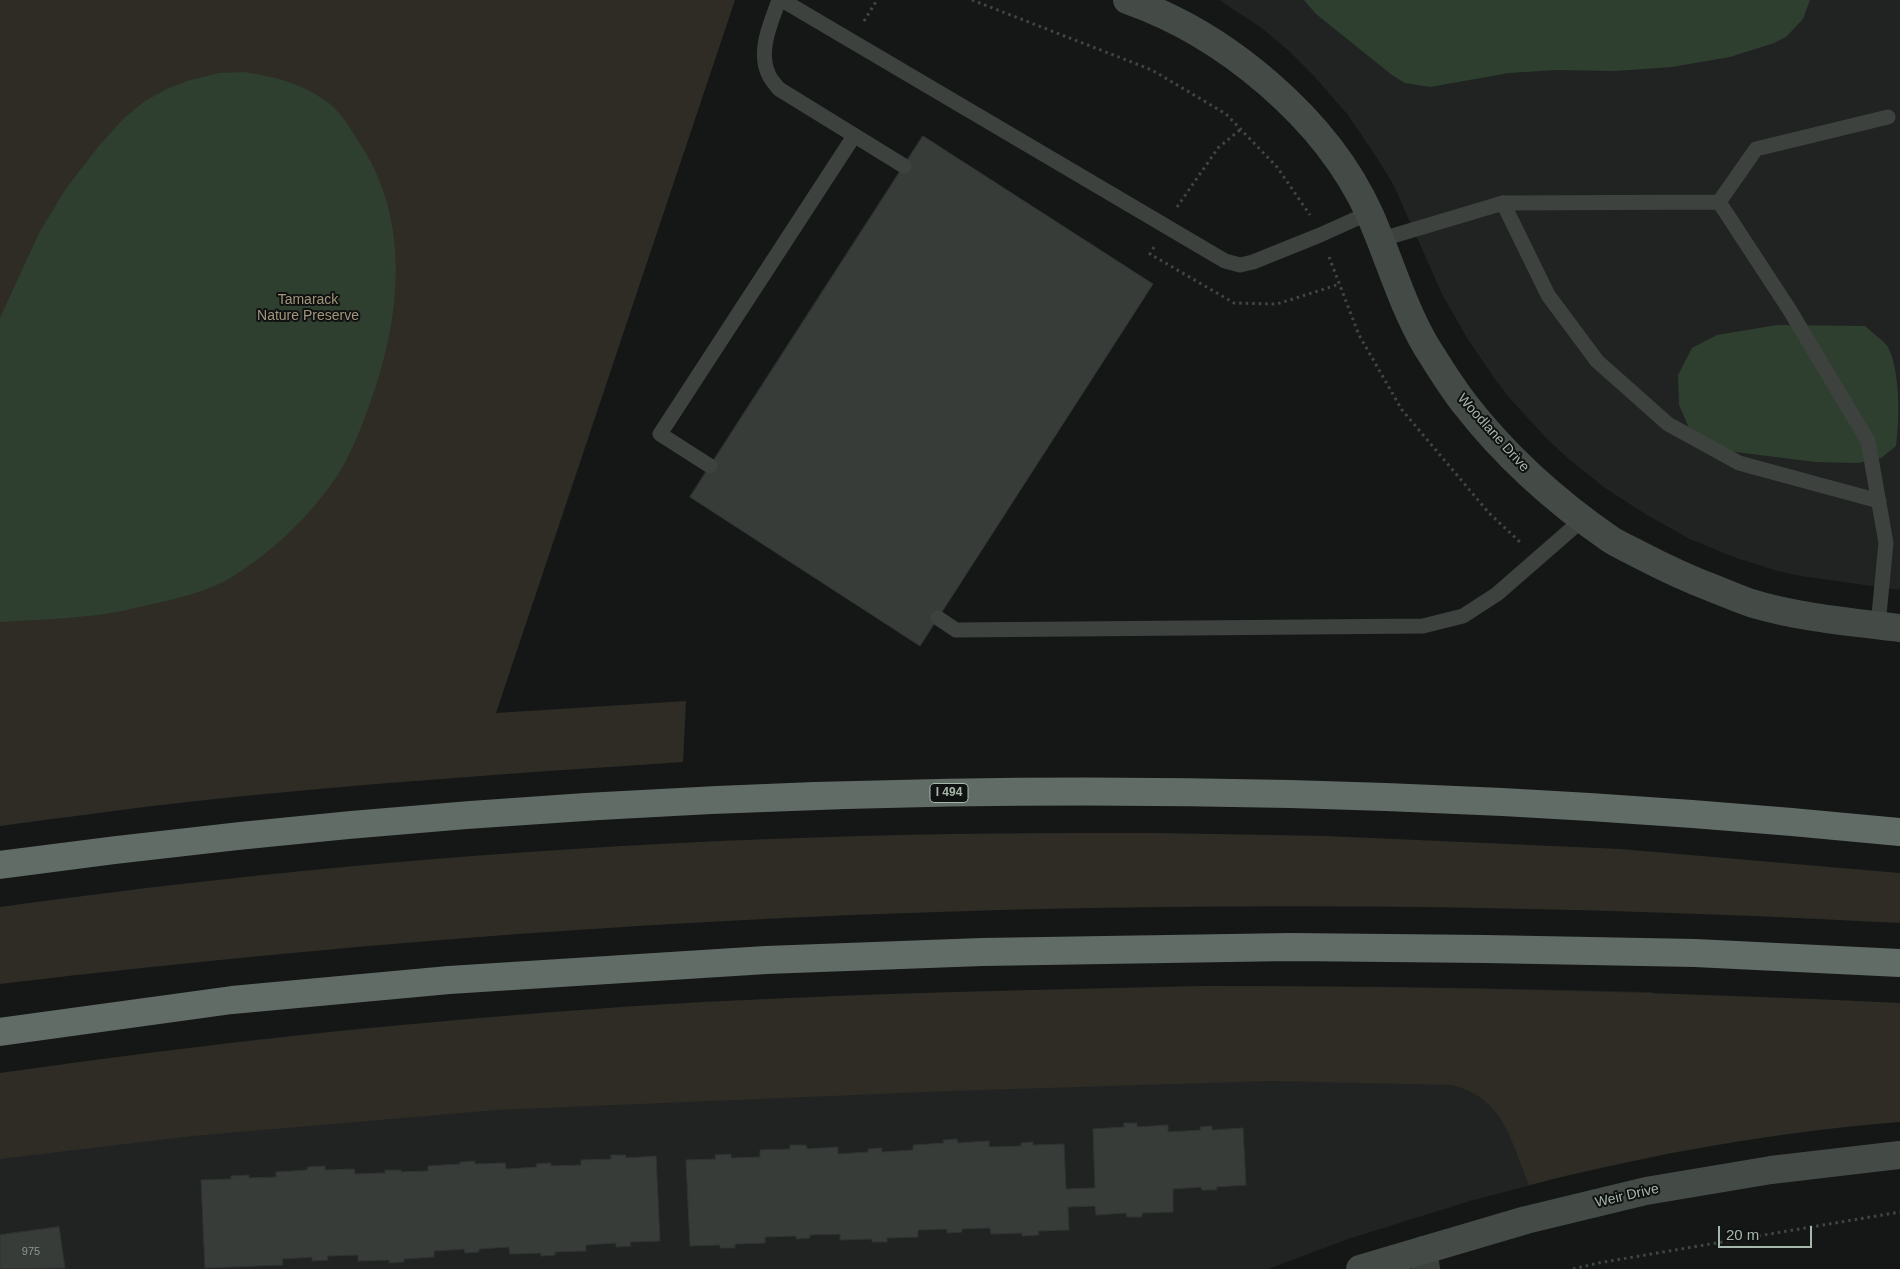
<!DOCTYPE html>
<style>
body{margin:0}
#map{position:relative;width:1900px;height:1269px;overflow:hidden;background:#151716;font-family:Helvetica,sans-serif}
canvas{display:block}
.scale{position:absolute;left:1718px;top:1226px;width:94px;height:22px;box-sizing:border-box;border:2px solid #a6b7ac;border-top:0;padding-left:6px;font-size:15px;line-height:18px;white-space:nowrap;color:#a6b7ac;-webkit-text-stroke:4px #101111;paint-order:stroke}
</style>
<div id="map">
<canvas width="1900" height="1269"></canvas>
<div class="scale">20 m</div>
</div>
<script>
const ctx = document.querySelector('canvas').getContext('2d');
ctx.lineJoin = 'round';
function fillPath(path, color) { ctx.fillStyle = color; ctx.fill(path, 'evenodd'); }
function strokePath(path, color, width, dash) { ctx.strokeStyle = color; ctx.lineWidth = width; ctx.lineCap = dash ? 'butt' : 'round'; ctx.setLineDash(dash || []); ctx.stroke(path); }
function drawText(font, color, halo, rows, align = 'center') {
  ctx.font = font + ' Helvetica,sans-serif'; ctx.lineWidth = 4; ctx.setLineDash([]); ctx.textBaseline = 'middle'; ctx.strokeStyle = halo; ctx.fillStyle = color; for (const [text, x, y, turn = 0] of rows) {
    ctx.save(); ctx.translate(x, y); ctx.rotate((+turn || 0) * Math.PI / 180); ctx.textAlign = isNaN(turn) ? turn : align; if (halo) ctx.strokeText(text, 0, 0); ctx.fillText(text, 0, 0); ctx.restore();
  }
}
const built = new Path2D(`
 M 1219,0 L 1900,0 L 1900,590 L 1801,576 L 1778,571 L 1736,558 L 1690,539 L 1647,515 L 1605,488 L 1569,459 L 1549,441 L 1513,402 L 1497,382 L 1467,338 L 1442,294 L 1394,186 L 1377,158 L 1348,115 L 1313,75 L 1289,51 L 1263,29 Z
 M 1207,986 L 1473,988 L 1652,992 L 1671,1153 L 1566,1176 L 1470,1201 L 1348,1239 L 1268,1269 L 0,1269 L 0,1073 L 236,1042 L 355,1029 L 635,1006 L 887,994 Z`);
const green = new Path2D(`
 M 0,0 L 735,0 L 496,713 L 686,701 L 683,762 C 518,773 352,784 187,802 C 125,809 62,818 0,826 Z
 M 1156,833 L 1327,836 L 1620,849 L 1900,873 L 1900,923 C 1655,910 1409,904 1164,907 C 775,911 386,938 0,984 L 0,907 C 275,869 552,845 830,837 C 939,833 1047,833 1156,833 Z
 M 1207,986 C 1438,986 1669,992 1900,1003 L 1900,1122 C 1775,1132 1650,1154 1529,1185 C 1511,1141 1504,1098 1452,1085 L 1270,1081 L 951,1091 L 496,1110 L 193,1136 L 0,1159 L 0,1073 C 211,1043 423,1020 636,1006 C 826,994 1017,990 1207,986 Z`);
const water = new Path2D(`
 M 1304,0 L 1810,0 L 1803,19 L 1786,37 L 1774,43 L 1730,57 L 1672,67 L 1615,71 L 1557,70 L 1509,73 L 1430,87 L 1405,83 L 1392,75 L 1316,14 Z
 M 244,72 C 272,76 300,83 323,99 C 337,107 348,125 357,139 C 413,220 401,321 368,409 C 360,431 351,453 339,473 C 312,514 274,551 232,577 C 211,590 185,596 162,602 C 138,607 113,614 88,616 C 59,619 29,620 0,622 L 0,318 L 39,233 L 65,190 L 98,147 L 124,118 L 145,101 L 167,89 L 187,81 L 219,73 Z
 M 1777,325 L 1865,326 C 1872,333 1882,339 1888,347 C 1900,371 1900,417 1896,446 L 1881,458 L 1858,463 L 1815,462 L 1712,449 L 1690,430 L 1679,405 L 1678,375 L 1692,348 L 1717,335 Z`);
const building = new Path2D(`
 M 923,136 L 1153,284 L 920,646 L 690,497 Z
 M 1124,1123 L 1137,1123 L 1137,1127 L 1168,1125 L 1168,1132 L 1201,1130 L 1200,1127 L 1212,1126 L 1212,1130 L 1243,1128 L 1246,1185 L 1216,1187 L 1217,1190 L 1202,1190 L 1201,1187 L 1173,1189 L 1173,1212 L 1142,1213 L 1142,1217 L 1127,1217 L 1126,1213 L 1096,1215 L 1095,1206 L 1068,1207 L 1069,1230 L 1038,1231 L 1039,1235 L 1022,1236 L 1022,1233 L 991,1234 L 990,1228 L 962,1229 L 962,1232 L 947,1233 L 947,1229 L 918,1230 L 918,1237 L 887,1238 L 887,1242 L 872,1242 L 872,1239 L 840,1240 L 840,1234 L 810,1235 L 810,1238 L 796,1239 L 796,1236 L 765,1237 L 765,1243 L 735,1244 L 735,1248 L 720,1248 L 720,1245 L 690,1246 L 686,1160 L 716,1159 L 715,1155 L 731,1154 L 731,1158 L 760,1157 L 760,1150 L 790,1149 L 790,1145 L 806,1145 L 807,1149 L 838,1147 L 838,1154 L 868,1152 L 868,1149 L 882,1148 L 882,1152 L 913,1150 L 913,1145 L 944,1143 L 943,1140 L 957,1139 L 958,1143 L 989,1141 L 989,1147 L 1021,1146 L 1021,1143 L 1033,1142 L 1033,1145 L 1064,1144 L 1066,1189 L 1095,1188 L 1093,1129 L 1124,1127 Z
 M 611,1155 L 625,1155 L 626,1158 L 656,1156 L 660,1241 L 630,1242 L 631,1246 L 616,1247 L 616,1243 L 586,1245 L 586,1251 L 555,1252 L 555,1255 L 541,1256 L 541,1253 L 510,1254 L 509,1247 L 479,1249 L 479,1252 L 465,1253 L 464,1249 L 434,1251 L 434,1257 L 404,1259 L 404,1262 L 389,1263 L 389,1260 L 358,1261 L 358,1255 L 327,1256 L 328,1260 L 312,1261 L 312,1257 L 282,1259 L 283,1265 L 205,1268 L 201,1180 L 231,1179 L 231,1176 L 249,1175 L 249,1178 L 276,1177 L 276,1172 L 307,1170 L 308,1167 L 325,1166 L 325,1170 L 354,1169 L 355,1174 L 385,1173 L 385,1170 L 401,1170 L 401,1172 L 428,1171 L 428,1166 L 460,1164 L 460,1162 L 475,1161 L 475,1164 L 505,1163 L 506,1169 L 537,1167 L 536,1164 L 551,1163 L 551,1166 L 581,1165 L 581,1160 L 611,1159 Z
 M 59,1227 L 65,1268 L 0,1269 L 0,1235 Z`);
const path = new Path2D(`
 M 972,0 L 1152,70 L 1226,114 L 1277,167 L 1310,215
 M 864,21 L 877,0
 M 1177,207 L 1218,148 L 1241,129
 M 1154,247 L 1150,254 L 1234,303 L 1277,304 L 1340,284
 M 1329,257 L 1359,335 L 1402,410 L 1489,513 L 1521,543
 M 1573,1269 L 1598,1263 L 1900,1212`);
const lane = new Path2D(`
 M 779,0 C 771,22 758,50 768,73 C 770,79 775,84 779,89 L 904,166
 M 782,0 L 1225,261 L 1240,265 L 1253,262 L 1320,235 L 1369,213
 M 1719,202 L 1756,149 L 1888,117
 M 1503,203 L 1548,295 L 1597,361 L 1668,424 L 1739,463 L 1879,501
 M 1379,240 L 1503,203 L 1719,202 L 1789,309 L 1868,441 L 1886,543 L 1878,625
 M 710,466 L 660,434 L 854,136
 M 938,618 L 956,630 L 1423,626 L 1463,616 L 1497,594 L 1583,519`);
const street = new Path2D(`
 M 1423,1250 L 1426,1269`);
const secondary = new Path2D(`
 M 1127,0 C 1225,34 1327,119 1370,215 C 1389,258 1402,305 1426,346 C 1438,365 1450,385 1464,403 C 1505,456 1555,501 1610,539 C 1619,545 1629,549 1638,554 C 1663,567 1688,579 1715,589 C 1728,594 1741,600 1754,604 C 1802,618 1851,622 1900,628
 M 1360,1269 L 1526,1220 L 1646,1191 L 1771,1170 L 1900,1155`);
const highway = new Path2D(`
 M 0,865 C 628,779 1269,769 1900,832
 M 0,1032 L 232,1000 L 449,980 L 766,960 L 982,952 L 1291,947 L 1485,949 L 1695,953 L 1900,963`);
const numberNames = [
 ["975",31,1252]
];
const shields = [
 [949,793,38]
];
const shieldNames = [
 ["I 494",949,793]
];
const parkNames = [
 ["Tamarack",308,300],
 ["Nature Preserve",308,316]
];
const streetNames = [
 ["Woodlane Drive",1493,433,48],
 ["Weir Drive",1627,1196,-13]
];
fillPath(built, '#212322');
fillPath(green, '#2e2c25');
fillPath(water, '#2e3f2f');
fillPath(building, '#373c39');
strokePath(building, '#2f3331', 1);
strokePath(path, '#404742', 3, [2.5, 4]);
strokePath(lane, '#3d423f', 15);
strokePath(street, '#3d423f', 28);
strokePath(secondary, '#444b47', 28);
strokePath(highway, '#626c66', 28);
drawText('11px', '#8a988f', null, numberNames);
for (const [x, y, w] of shields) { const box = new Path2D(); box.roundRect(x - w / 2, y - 9.5, w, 19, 4); ctx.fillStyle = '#101111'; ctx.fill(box); strokePath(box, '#a6b7ac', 1); }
drawText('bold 12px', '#a6b7ac', null, shieldNames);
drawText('14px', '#a2967d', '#101111', parkNames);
drawText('14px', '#a6b7ac', '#101111', streetNames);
</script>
